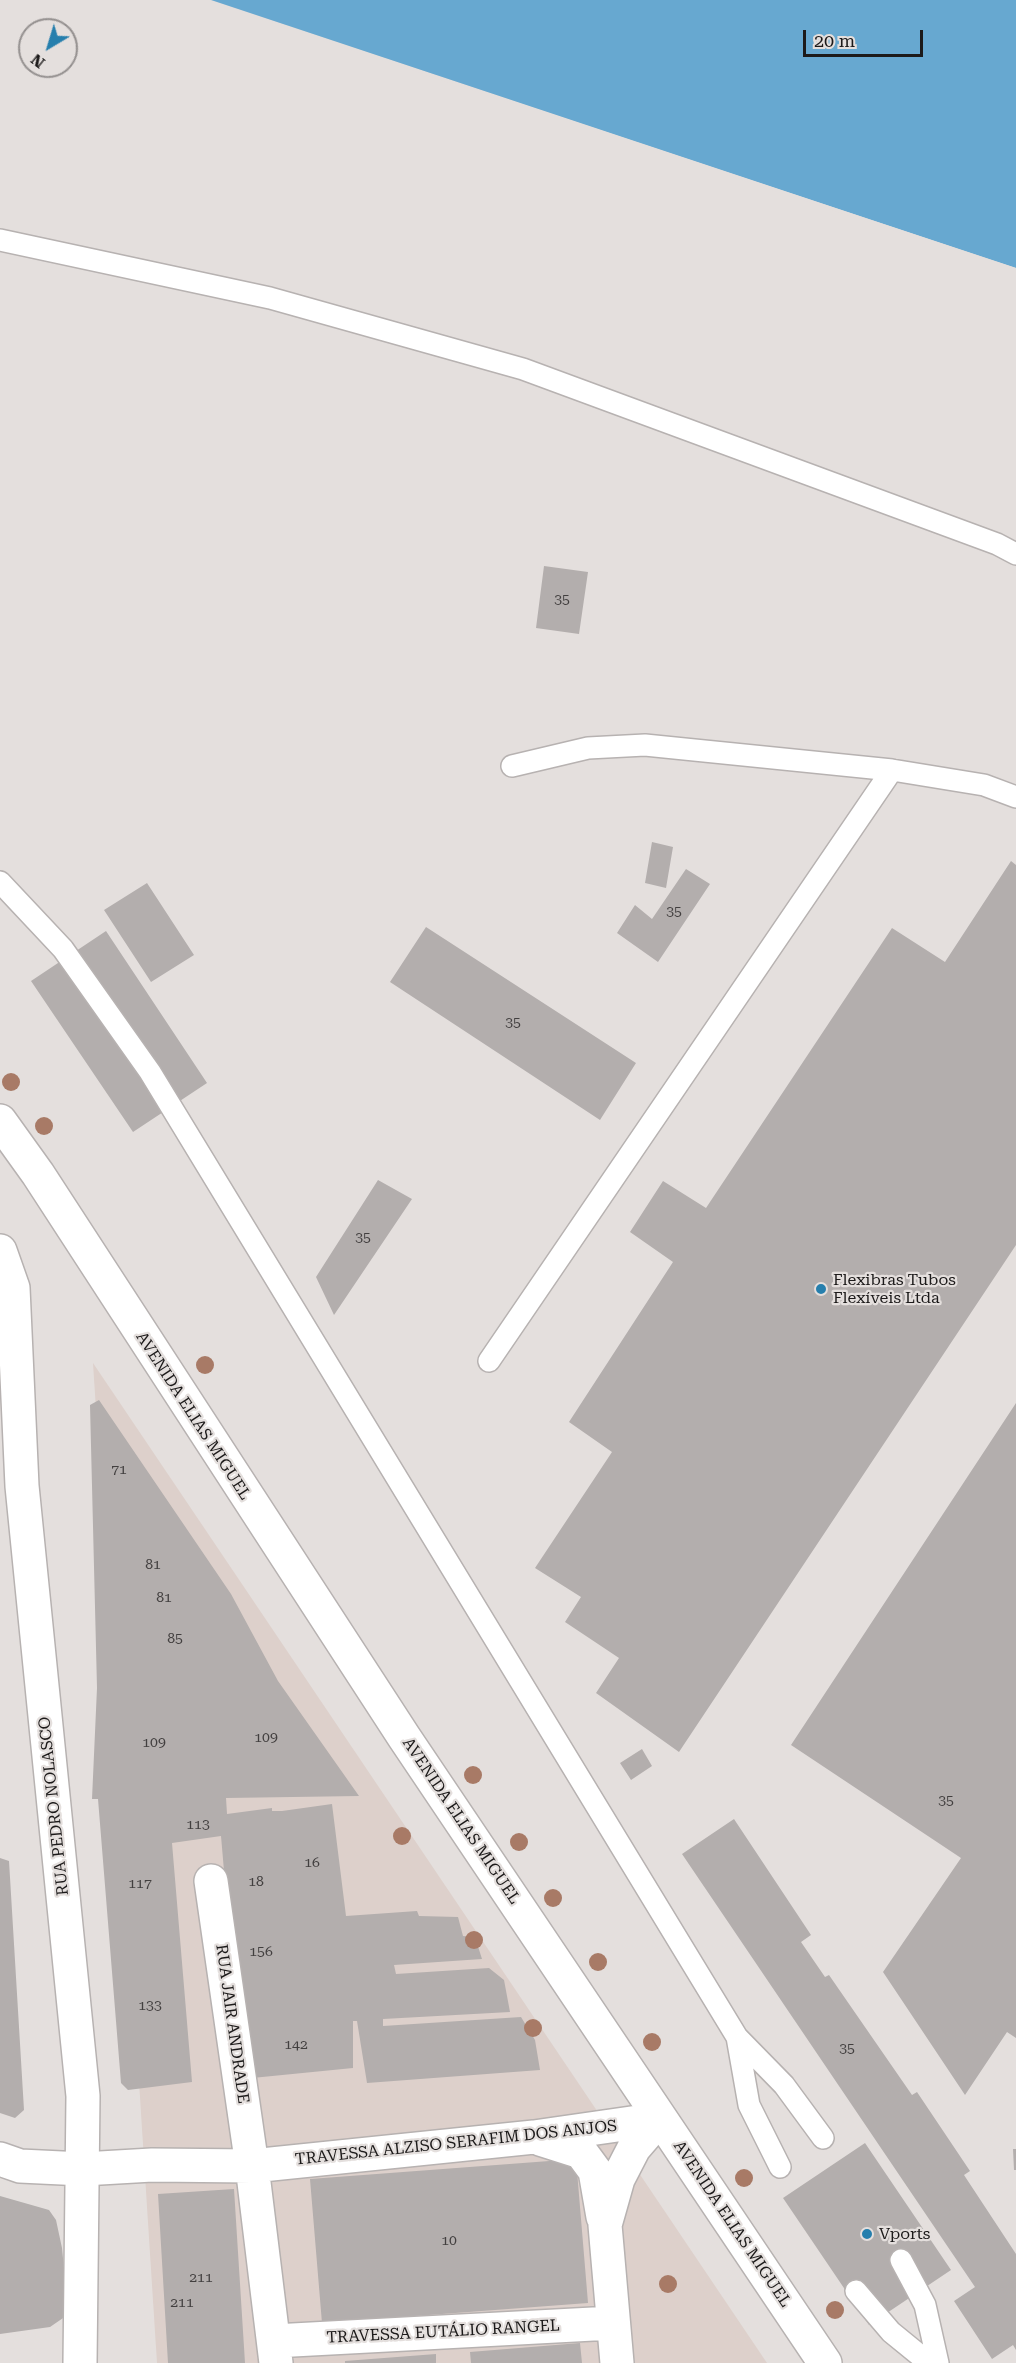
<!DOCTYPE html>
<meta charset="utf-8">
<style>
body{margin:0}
#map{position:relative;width:1016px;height:2363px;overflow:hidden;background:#e4dfdd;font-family:"Roboto Serif",serif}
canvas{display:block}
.north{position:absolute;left:18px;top:18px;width:60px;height:60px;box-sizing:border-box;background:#e4dfdd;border:2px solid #94908f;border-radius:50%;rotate:218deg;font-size:16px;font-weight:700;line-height:24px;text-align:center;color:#1c1a1a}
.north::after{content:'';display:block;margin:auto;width:21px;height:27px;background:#267fad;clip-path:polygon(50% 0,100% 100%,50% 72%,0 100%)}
.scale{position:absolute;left:803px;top:30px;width:120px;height:27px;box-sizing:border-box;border:3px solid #1c1a1a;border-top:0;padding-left:8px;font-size:18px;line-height:21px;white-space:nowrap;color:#1c1a1a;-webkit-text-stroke:4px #e4dfdd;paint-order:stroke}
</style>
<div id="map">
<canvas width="1016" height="2363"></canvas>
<div class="north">N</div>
<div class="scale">20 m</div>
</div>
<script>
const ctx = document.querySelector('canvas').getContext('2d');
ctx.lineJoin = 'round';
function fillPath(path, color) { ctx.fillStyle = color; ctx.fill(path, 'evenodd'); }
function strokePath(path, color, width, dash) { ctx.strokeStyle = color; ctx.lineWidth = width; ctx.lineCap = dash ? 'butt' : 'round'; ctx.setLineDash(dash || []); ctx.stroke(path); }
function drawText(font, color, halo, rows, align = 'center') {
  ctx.font = font + ' "Roboto Serif",serif'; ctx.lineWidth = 4.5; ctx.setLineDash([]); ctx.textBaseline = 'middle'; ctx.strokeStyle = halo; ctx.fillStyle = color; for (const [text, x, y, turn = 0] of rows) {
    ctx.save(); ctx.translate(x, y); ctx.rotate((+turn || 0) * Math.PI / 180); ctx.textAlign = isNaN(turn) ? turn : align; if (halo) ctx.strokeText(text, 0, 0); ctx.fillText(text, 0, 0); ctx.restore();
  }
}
const built = new Path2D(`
 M 93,1363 L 767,2363 L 157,2363 Z`);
const water = new Path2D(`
 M 211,0 L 1016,0 L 1016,268 Z`);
const pier = new Path2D(`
 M 208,0 L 1016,268 L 1016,271 L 210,3 Z`);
const building = new Path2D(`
 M 544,566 L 588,572 L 579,634 L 536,628 Z
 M 652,842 L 673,847 L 666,888 L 645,883 Z
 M 1011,861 L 1016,865 L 1016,1245 L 679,1752 L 596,1693 L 619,1658 L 565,1622 L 581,1597 L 535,1568 L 612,1452 L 569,1422 L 673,1262 L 630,1232 L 663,1181 L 706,1208 L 892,928 L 945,962 Z
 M 686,869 L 710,884 L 658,962 L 617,933 L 635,905 L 652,919 Z
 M 147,883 L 194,955 L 151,982 L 104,910 Z
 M 426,927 L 636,1063 L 600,1120 L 390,982 Z
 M 106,931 L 207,1083 L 133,1132 L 31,981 Z
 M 378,1180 L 412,1199 L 334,1315 L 316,1277 Z
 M 99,1400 L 231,1594 L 278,1681 L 359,1796 L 226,1798 L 227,1814 L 272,1808 L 272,1811 L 282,1811 L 332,1804 L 346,1916 L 417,1911 L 419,1916 L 458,1917 L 463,1936 L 475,1937 L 482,1959 L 394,1965 L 396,1974 L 489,1968 L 504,1980 L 510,2012 L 383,2019 L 383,2026 L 521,2017 L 535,2040 L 540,2070 L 367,2083 L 357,2021 L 353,2021 L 353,2068 L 242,2079 L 221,1836 L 172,1843 L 192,2082 L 128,2090 L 121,2083 L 98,1799 L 92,1799 L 97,1688 L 90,1405 Z
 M 1016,1403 L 1016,2038 L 1007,2032 L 965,2095 L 883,1972 L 961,1858 L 791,1745 Z
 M 642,1749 L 652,1766 L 631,1780 L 620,1763 Z
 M 734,1819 L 811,1935 L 801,1942 L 825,1977 L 829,1975 L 912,2095 L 917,2092 L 970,2171 L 964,2175 L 1016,2254 L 1016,2350 L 1013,2345 L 992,2359 L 954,2301 L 975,2287 L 682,1854 Z
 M 0,1858 L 9,1861 L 24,2110 L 15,2118 L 0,2113 Z
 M 865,2143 L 951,2270 L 869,2325 L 783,2198 Z
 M 1013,2149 L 1016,2149 L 1016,2170 L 1014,2170 Z
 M 576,2159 L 588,2303 L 322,2323 L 310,2179 Z
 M 234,2189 L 245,2363 L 168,2363 L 158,2194 Z
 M 0,2196 L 49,2210 L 56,2220 L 62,2248 L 68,2309 L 66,2316 L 50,2327 L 0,2334 Z
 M 580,2343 L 582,2363 L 471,2363 L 470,2352 Z
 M 436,2354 L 436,2363 L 345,2363 L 345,2361 Z`);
const lane = new Path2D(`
 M 0,240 L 270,298 L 523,369 L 997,544 L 1016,554
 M 512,766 L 588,748 L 645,745 L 892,770 L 984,785 L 1016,797
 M 0,882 L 63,949 L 150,1072 L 737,2037 L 784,2085 L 823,2138
 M 489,1361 L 892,770
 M 737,2037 L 749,2105 L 780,2167
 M 901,2260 L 925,2305 L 938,2363
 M 856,2291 L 891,2332 L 929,2363`);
const street = new Path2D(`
 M 211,1881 L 252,2166 L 276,2363
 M 540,2139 L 581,2152 L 595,2171 L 603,2217
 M 83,2169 L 152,2165 L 252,2166 L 534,2137 L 659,2119
 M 274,2341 L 612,2323
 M 617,2363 L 605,2225 L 618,2179 L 634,2148 L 659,2119`);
const secondary = new Path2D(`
 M 0,1251 L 13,1288 L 22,1486 L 83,2096 L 80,2363
 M 0,2159 L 20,2166 L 83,2169`);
const primary = new Path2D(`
 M 0,1121 L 38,1174 L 404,1737 L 825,2363`);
const trees = [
 [11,1082],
 [44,1126],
 [205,1365],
 [473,1775],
 [402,1836],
 [519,1842],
 [553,1898],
 [474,1940],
 [598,1962],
 [533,2028],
 [652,2042],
 [744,2178],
 [668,2284],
 [835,2310]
];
const markers = [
 [821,1289,6,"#267fad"],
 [867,2234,6,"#267fad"]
];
const numberNames = [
 ["35",562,600],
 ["35",674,912],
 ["35",513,1023],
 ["35",363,1238],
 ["71",119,1470],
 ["81",153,1565],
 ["81",164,1598],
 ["85",175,1639],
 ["109",266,1738],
 ["109",154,1743],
 ["35",946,1801],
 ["113",198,1825],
 ["16",312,1863],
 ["18",256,1882],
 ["117",140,1884],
 ["156",261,1952],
 ["133",150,2006],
 ["142",296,2045],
 ["35",847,2049],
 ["10",449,2241],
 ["211",201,2278],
 ["211",182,2303]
];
const poiNames = [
 ["Flexibras Tubos",833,1280],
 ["Flexíveis Ltda",833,1298],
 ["Vports",879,2234]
];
const streetNames = [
 ["AVENIDA ELIAS MIGUEL",193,1416,57],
 ["RUA PEDRO NOLASCO",54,1806,-96],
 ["AVENIDA ELIAS MIGUEL",461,1821,56],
 ["RUA JAIR ANDRADE",232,2024,82],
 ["TRAVESSA ALZISO SERAFIM DOS ANJOS",456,2143,-6],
 ["AVENIDA ELIAS MIGUEL",732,2224,56],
 ["TRAVESSA EUTÁLIO RANGEL",443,2332,-3]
];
fillPath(built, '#ddd0cb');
fillPath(water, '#67a8d0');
fillPath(pier, '#e4dfdd');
fillPath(building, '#b3aead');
strokePath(lane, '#b7b2b1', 24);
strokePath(street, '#b7b2b1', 36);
strokePath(secondary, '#b7b2b1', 36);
strokePath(primary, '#b7b2b1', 36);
strokePath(lane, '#fff', 21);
strokePath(street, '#fff', 33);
strokePath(secondary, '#fff', 33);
strokePath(primary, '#fff', 33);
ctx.fillStyle = '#a87a66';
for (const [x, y] of trees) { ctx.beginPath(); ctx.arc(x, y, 9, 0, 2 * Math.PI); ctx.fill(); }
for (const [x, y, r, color] of markers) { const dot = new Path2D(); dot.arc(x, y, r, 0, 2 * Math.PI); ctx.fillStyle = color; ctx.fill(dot); strokePath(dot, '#e4dfdd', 2); }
drawText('14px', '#423f3f', null, numberNames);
drawText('16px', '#1c1a1a', '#e4dfdd', poiNames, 'left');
drawText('16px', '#1c1a1a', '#e4dfdd', streetNames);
</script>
